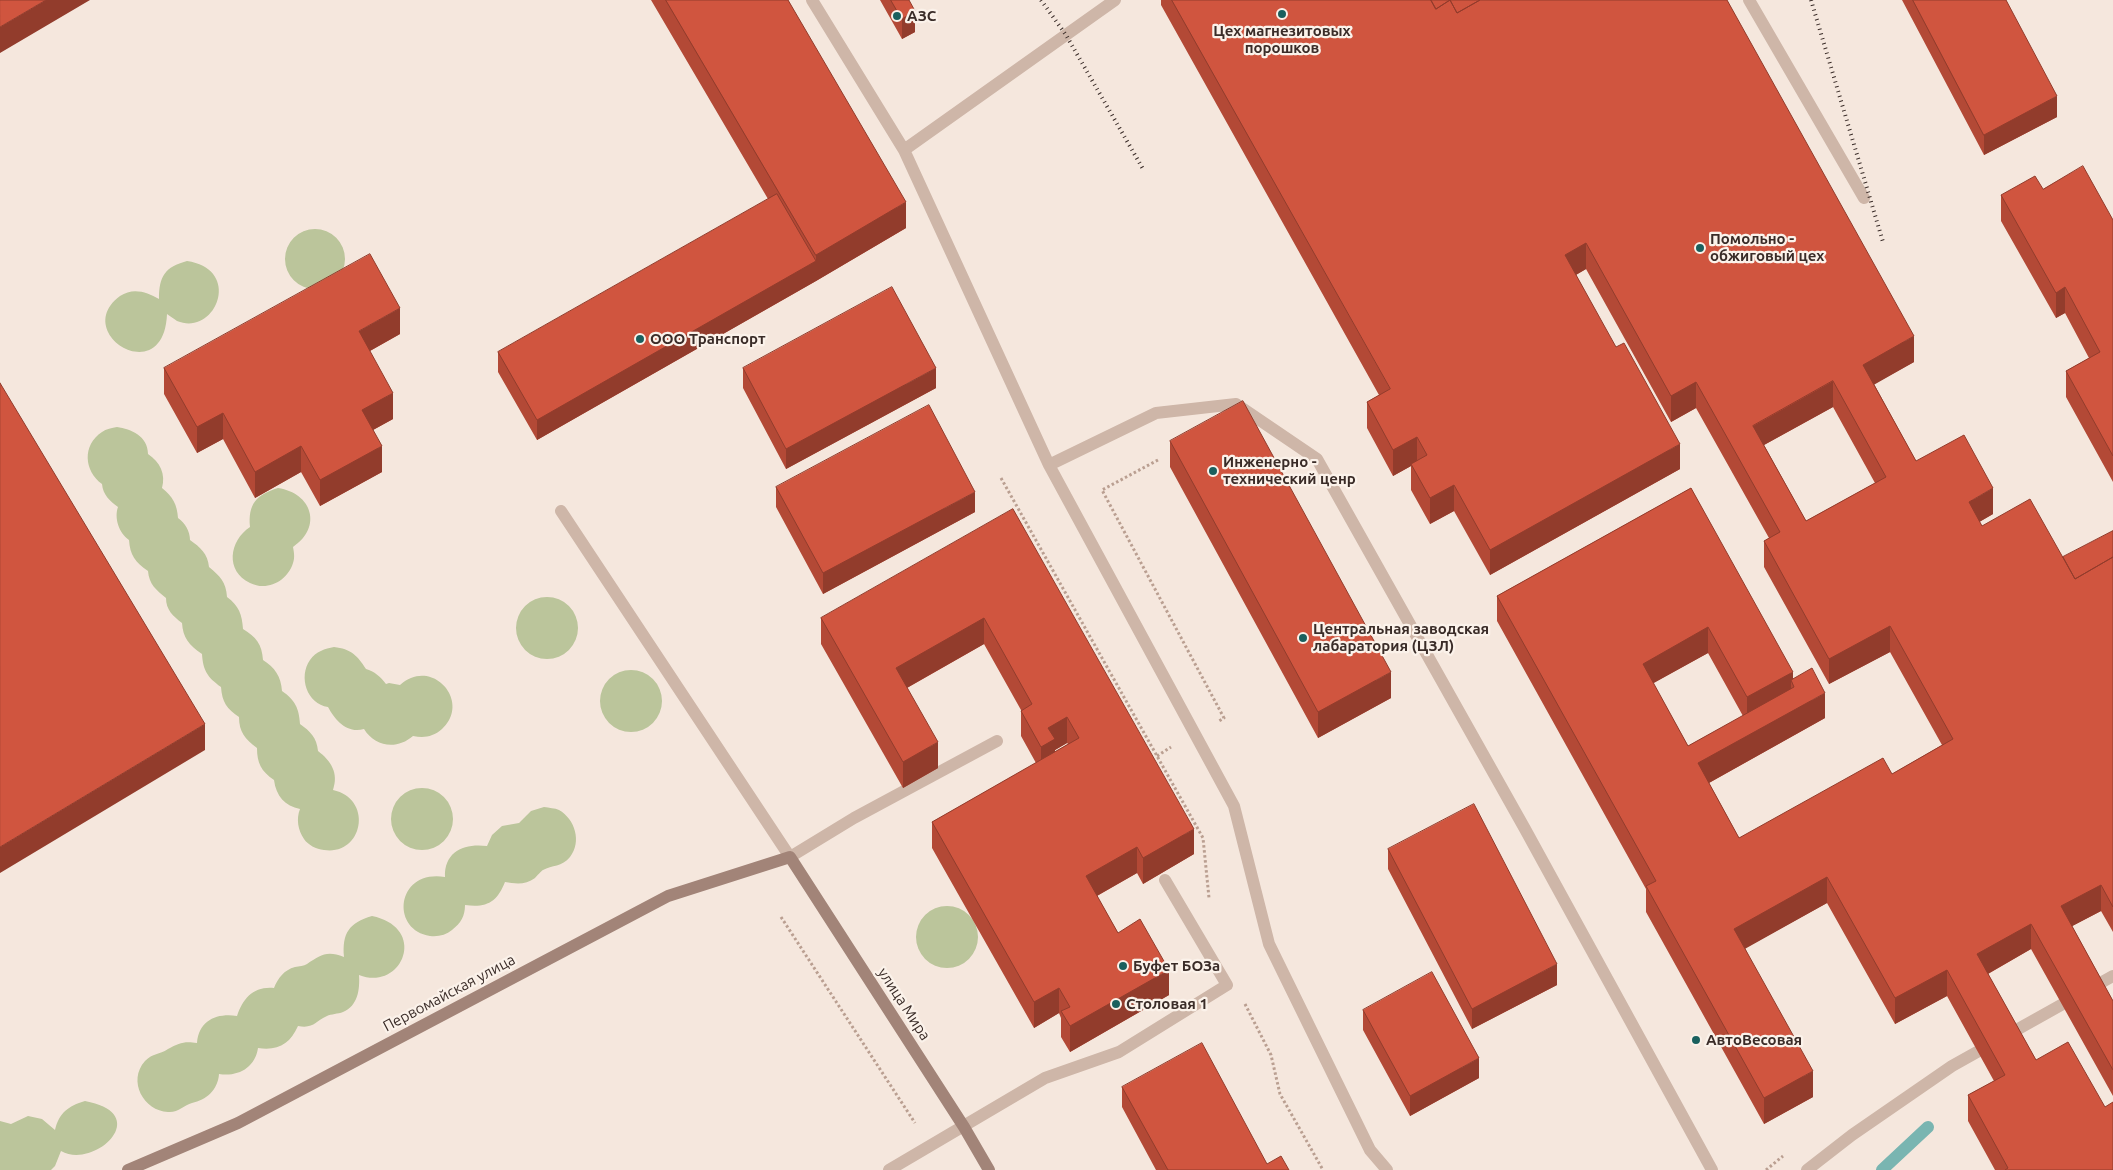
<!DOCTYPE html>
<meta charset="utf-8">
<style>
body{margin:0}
canvas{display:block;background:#f5e7dd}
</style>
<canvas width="2113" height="1170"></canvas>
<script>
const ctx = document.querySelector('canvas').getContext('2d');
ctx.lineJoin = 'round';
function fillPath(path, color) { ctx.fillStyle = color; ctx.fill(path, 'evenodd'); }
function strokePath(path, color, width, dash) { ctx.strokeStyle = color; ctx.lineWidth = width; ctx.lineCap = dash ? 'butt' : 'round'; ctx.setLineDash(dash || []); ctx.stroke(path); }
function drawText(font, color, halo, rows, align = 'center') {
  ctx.font = font + ' Ubuntu,sans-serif'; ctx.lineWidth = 4.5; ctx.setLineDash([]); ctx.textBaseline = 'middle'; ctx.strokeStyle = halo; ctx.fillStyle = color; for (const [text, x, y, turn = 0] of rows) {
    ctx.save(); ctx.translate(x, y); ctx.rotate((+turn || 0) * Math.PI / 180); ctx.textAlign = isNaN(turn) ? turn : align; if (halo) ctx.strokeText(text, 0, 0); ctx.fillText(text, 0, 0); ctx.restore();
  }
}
const green = new Path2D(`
 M285 259a30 30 0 1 1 60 0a30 30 0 1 1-60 0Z
 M 187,261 C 243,269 216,337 177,321 C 174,319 170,316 167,314 C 164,391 70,333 120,296 C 133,287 147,292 159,299 C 159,276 165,267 187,261 Z
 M 117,427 C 131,429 148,436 148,454 C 160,462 166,474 162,488 C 173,497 177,504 178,518 C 185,523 190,531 190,540 C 200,547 208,554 209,567 C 220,576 226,582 227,597 C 239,606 242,614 243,629 C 256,637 262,644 263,660 C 275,668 281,676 282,691 C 295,700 299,708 300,724 C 310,731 317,738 318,751 C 331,761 339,773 333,790 C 374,799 363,856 324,850 C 316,849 308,845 304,839 C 298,830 296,819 300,809 C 285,806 276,796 274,780 C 261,771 257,763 257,748 C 245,739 239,732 239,717 C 227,709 222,702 221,687 C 207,677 203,670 202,654 C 189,645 183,638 182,623 C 173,616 166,610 166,598 C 156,590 149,584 148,571 C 135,562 130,555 129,540 C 119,533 114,518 118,507 C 110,501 103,495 102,484 C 84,471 82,445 102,432 C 106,429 112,428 117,427 Z
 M 278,488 C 312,493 323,527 293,547 C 294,552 295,558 293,563 C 288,580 268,592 250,583 C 225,571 229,541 250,527 C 248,504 256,495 278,488 Z
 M516 628a31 31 0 1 1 62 0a31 31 0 1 1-62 0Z
 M 334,647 C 351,649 357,655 366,669 C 374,671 381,677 386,684 L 389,683 L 400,685 C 432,656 472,702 442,729 C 433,737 424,738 413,736 C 397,750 375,747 364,729 C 347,734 335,720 328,707 C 307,704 298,677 310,660 C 316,651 325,649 334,647 Z
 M600 701a31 31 0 1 1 62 0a31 31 0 1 1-62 0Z
 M391 819a31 31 0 1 1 62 0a31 31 0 1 1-62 0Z
 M 544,807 C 549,808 555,808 559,810 C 575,819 582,842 570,857 C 562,867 552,865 543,870 C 541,871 537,876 535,878 C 526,885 516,884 505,882 C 497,902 487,908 465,905 C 465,916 461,923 452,930 C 446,935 438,937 430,936 C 390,930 396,869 445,877 C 444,851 465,843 487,846 L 492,835 L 502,826 L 519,823 L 531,811 Z
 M916 937a31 31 0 1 1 62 0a31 31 0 1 1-62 0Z
 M 372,916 C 429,928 402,992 359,975 C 360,989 358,1006 343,1012 C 338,1014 331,1014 327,1016 C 315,1021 314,1029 298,1026 C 290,1044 278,1051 258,1048 C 255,1068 238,1077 219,1074 C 218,1090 206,1100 192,1103 C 184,1105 178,1113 168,1112 C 144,1111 127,1081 145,1061 C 153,1053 159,1055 168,1049 C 179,1043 184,1041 197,1043 C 199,1020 217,1013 237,1016 C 243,998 254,986 274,988 C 278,978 284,970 295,967 C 299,966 304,966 307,964 C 320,955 327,950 344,957 C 342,933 349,923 372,916 Z
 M 85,1101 C 155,1114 94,1170 61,1151 L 55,1166 L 51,1170 L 0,1170 L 0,1121 L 11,1124 L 28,1116 L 42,1119 L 55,1130 C 59,1113 68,1106 85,1101 Z`);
const stream = new Path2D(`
 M 1882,1170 L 1928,1127`);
const path = new Path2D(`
 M 1158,460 L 1102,490 L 1224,718 L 1219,721
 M 1001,478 L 1203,838 L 1209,898
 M 1157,756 L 1171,747
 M 781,917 L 915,1123
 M 1245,1004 L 1271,1055 L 1280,1094 L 1323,1170
 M 1766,1170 L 1783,1156`);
const service = new Path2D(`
 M 812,0 L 904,150 L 1049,465 L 1234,806 L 1269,944 L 1370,1150 L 1387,1170
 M 1749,0 L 1864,198
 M 904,150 L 1115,0
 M 1049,465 L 1156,413 L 1236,404 L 1317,459 L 1525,829 L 1712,1170
 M 561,511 L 790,857 L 854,818 L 997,741
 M 889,1170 L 1045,1078 L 1119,1052 L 1227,985 L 1165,880
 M 1807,1170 L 1852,1135 L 1952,1066 L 2113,976`);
const secondary = new Path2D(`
 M 128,1170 L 238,1123 L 668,896 L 790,857 L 964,1127 L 989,1170`);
const rail = new Path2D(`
 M 1041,0 L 1066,35 L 1143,169
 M 1811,0 L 1883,242`);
const wall = new Path2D(`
 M 651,0 L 788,0 L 906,228 L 816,281 L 537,440 L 498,372 L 498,352 L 768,199 Z
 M 880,0 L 909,0 L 915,32 L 902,39 Z
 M 1161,0 L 1727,0 L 1914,362 L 1874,384 L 1916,461 L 1993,514 L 1979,522 L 1982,526 L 2063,557 L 2113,531 L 2113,932 L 2101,911 L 2072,926 L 2113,1001 L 2113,1096 L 2031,949 L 1988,974 L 2036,1060 L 2113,1170 L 1995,1170 L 1968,1121 L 1968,1095 L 1994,1081 L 1947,996 L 1895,1024 L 1827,903 L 1745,948 L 1813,1097 L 1764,1124 L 1646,912 L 1646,889 L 1497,621 L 1497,596 L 1691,488 L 1793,679 L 1825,718 L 1709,783 L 1739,838 L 1892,774 L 1942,745 L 1890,652 L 1829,684 L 1764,567 L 1764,541 L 1769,538 L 1696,408 L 1671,422 L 1586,269 L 1576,275 L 1680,469 L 1490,575 L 1454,511 L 1430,524 L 1411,490 L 1411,466 L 1393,476 L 1367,428 L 1367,402 L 1379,395 L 1161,5 ZM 1833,407 L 1875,483 L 1806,521 L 1764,445 ZM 1708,653 L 1743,716 L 1688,746 L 1653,683 Z
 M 1902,0 L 2006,0 L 2057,117 L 1984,155 Z
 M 2043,189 L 2113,220 L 2113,482 L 2066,397 L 2066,371 L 2089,358 L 2065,313 L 2056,318 L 2001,221 L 2001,195 Z
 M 400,334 L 370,351 L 393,419 L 373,430 L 382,472 L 320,506 L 301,472 L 255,498 L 223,439 L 197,453 L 164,394 L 164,368 Z
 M 743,368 L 936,388 L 786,469 L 743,388 Z
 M 1170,441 L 1391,698 L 1318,738 L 1170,467 Z
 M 776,487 L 975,512 L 823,594 L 776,507 Z
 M 1013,509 L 1194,854 L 1143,884 L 1137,873 L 1097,896 L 1118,933 L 1169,995 L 1070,1052 L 1061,1037 L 1061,1018 L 1059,1013 L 1034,1028 L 932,848 L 932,822 L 1036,763 L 1021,736 L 1021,710 L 984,644 L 907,688 L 938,768 L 903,788 L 821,644 L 821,618 ZM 1067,743 L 1068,744 L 1055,752 L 1055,750 Z
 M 1388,849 L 1557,985 L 1472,1029 L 1388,869 Z
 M 1363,1010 L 1479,1078 L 1410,1116 L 1363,1030 Z
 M 1122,1087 L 1267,1164 L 1289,1170 L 1156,1170 L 1122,1107 Z`);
const shadedWall = new Path2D(`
 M 46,0 L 90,0 L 0,53 L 0,27 Z
 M 915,11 L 915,32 L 902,39 L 902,19 Z
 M 2057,96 L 2057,117 L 1984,155 L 1984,135 Z
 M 906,202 L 906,228 L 816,281 L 537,440 L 537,420 L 816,261 L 816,255 Z
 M 1586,243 L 1586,269 L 1565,281 L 1565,255 Z
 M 2065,287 L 2065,313 L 2056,318 L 2056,293 Z
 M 400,308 L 400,334 L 359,357 L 359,331 Z
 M 1914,336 L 1914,362 L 1863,391 L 1863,365 Z
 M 936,368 L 936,388 L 786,469 L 786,449 Z
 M 1833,381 L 1833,407 L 1753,451 L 1753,426 Z
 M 1696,382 L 1696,408 L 1671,422 L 1671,396 Z
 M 393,393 L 393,419 L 362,436 L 362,410 Z
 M 223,413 L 223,439 L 197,453 L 197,427 Z
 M 1417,437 L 1417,463 L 1411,464 L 1411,466 L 1393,476 L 1393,450 Z
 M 1680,444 L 1680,469 L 1490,575 L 1490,550 Z
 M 301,446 L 301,472 L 255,498 L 255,472 Z
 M 382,446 L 382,472 L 320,506 L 320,480 Z
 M 1454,485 L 1454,511 L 1430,524 L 1430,498 Z
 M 1993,488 L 1993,514 L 1969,528 L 1969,502 Z
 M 975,492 L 975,512 L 823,594 L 823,573 Z
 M 984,618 L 984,644 L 896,694 L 896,668 Z
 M 1890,626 L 1890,652 L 1829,684 L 1829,659 Z
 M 1708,627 L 1708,653 L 1643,689 L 1643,664 Z
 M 1391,672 L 1391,698 L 1318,738 L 1318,712 Z
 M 1793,672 L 1793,685 L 1791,680 L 1791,699 L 1747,723 L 1747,697 Z
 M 1825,693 L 1825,718 L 1698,789 L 1698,763 Z
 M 1067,717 L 1067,743 L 1055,750 L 1055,765 L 1041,772 L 1041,747 L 1048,728 Z
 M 205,724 L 205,750 L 0,873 L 0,847 Z
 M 938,742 L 938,768 L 903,788 L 903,762 Z
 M 1194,829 L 1194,854 L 1143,884 L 1143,858 Z
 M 1137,847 L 1137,873 L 1086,902 L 1086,876 Z
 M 1827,877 L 1827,903 L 1734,955 L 1734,929 Z
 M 2101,885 L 2101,911 L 2061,932 L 2061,906 Z
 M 2031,924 L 2031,949 L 1977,980 L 1977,954 Z
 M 1557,964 L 1557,985 L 1472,1029 L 1472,1009 Z
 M 1169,970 L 1169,995 L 1070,1052 L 1070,1026 Z
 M 1947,970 L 1947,996 L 1895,1024 L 1895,998 Z
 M 1059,988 L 1059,1013 L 1034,1028 L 1034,1002 Z
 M 1479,1058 L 1479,1078 L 1410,1116 L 1410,1096 Z
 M 1813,1071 L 1813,1097 L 1764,1124 L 1764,1098 Z`);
const building = new Path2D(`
 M 0,0 L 46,0 L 0,27 Z
 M 666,0 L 788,0 L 906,202 L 816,255 Z
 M 891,0 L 909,0 L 915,11 L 902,19 Z
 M 1172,0 L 1431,0 L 1436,9 L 1450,0 L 1457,13 L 1480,0 L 1727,0 L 1914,336 L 1863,365 L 1916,461 L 1964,435 L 1993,488 L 1969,502 L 1982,526 L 2030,499 L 2075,579 L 2113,557 L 2113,907 L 2101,885 L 2061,906 L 2113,1001 L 2113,1070 L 2031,924 L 1977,954 L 2036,1060 L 2068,1042 L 2105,1107 L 2113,1102 L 2113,1170 L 2005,1170 L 2008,1168 L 1968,1095 L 2005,1075 L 1947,970 L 1895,998 L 1827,877 L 1734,929 L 1813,1071 L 1764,1098 L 1646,886 L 1656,881 L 1497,596 L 1691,488 L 1793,672 L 1747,697 L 1708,627 L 1643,664 L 1688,746 L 1794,687 L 1791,680 L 1812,668 L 1825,693 L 1698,763 L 1739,838 L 1883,758 L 1892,774 L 1953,739 L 1890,626 L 1829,659 L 1764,541 L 1780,532 L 1696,382 L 1671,396 L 1586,243 L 1565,255 L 1616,347 L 1624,343 L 1680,444 L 1490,550 L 1454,485 L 1430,498 L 1411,464 L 1427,455 L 1417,437 L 1393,450 L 1367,402 L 1390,389 ZM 1833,381 L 1886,477 L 1806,521 L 1753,426 Z
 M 1431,0 L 1480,0 L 1457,13 L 1450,0 L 1436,9 Z
 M 1913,0 L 2006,0 L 2057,96 L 1984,135 Z
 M 2083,166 L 2113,220 L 2113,456 L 2066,371 L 2100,352 L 2065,287 L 2056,293 L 2001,195 L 2035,176 L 2043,189 Z
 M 777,194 L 816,261 L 537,420 L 498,352 Z
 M 370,254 L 400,308 L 359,331 L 393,393 L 362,410 L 382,446 L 320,480 L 301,446 L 255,472 L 223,413 L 197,427 L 164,368 Z
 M 892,287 L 936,368 L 786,449 L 743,368 Z
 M 0,383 L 205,724 L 0,847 Z
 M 1243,401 L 1391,672 L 1318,712 L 1170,441 Z
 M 929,405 L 975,492 L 823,573 L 776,487 Z
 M 1013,509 L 1194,829 L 1143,858 L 1137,847 L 1086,876 L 1118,933 L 1140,919 L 1169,970 L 1070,1026 L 1061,1011 L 1070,1007 L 1059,988 L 1034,1002 L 932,822 L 1079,738 L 1067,717 L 1048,728 L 1055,739 L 1041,747 L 1021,711 L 1032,704 L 984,618 L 896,668 L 938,742 L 903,762 L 821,618 Z
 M 2113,531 L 2113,557 L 2075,579 L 2063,557 Z
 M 1474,804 L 1557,964 L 1472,1009 L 1388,849 Z
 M 1432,972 L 1479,1058 L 1410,1096 L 1363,1010 Z
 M 1202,1043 L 1267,1164 L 1281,1156 L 1289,1170 L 1168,1170 L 1122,1087 Z`);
const markers = [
 [1282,14,5,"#1a605e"],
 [897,16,5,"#1a605e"],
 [1700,248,5,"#1a605e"],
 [640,339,5,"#1a605e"],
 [1213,471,5,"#1a605e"],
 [1303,638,5,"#1a605e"],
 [1123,966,5,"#1a605e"],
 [1116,1004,5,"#1a605e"],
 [1696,1040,5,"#1a605e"]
];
const poiNames = [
 ["АЗС",907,16],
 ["Цех магнезитовых",1282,31,"center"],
 ["порошков",1282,48,"center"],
 ["Помольно -",1710,239],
 ["обжиговый цех",1710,256],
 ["ООО Транспорт",650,339],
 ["Инженерно -",1223,462],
 ["технический ценр",1223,479],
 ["Центральная заводская",1313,629],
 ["лабаратория (ЦЗЛ)",1313,646],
 ["Буфет БОЗа",1133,966],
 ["Столовая 1",1126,1004],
 ["АвтоВесовая",1706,1040]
];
const streetNames = [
 ["Первомайская улица",449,993,-28],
 ["улица Мира",904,1004,57]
];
fillPath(green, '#bbc59b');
strokePath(stream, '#79b5b1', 12);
strokePath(path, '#ba9f91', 3, [2.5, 2.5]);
strokePath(service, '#ceb6a8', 12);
strokePath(secondary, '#a28478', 12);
strokePath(rail, '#3a2c28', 4, [1, 4]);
fillPath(wall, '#b34936');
fillPath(shadedWall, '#923c2c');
fillPath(building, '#d0553f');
strokePath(building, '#923c2c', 1);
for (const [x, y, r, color] of markers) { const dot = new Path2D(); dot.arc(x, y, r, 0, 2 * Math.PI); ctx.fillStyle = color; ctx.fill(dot); strokePath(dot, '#fbf2ea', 2); }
drawText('bold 15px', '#3a2c28', '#fbf2ea', poiNames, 'left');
drawText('15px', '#3a2c28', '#fbf2ea', streetNames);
</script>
